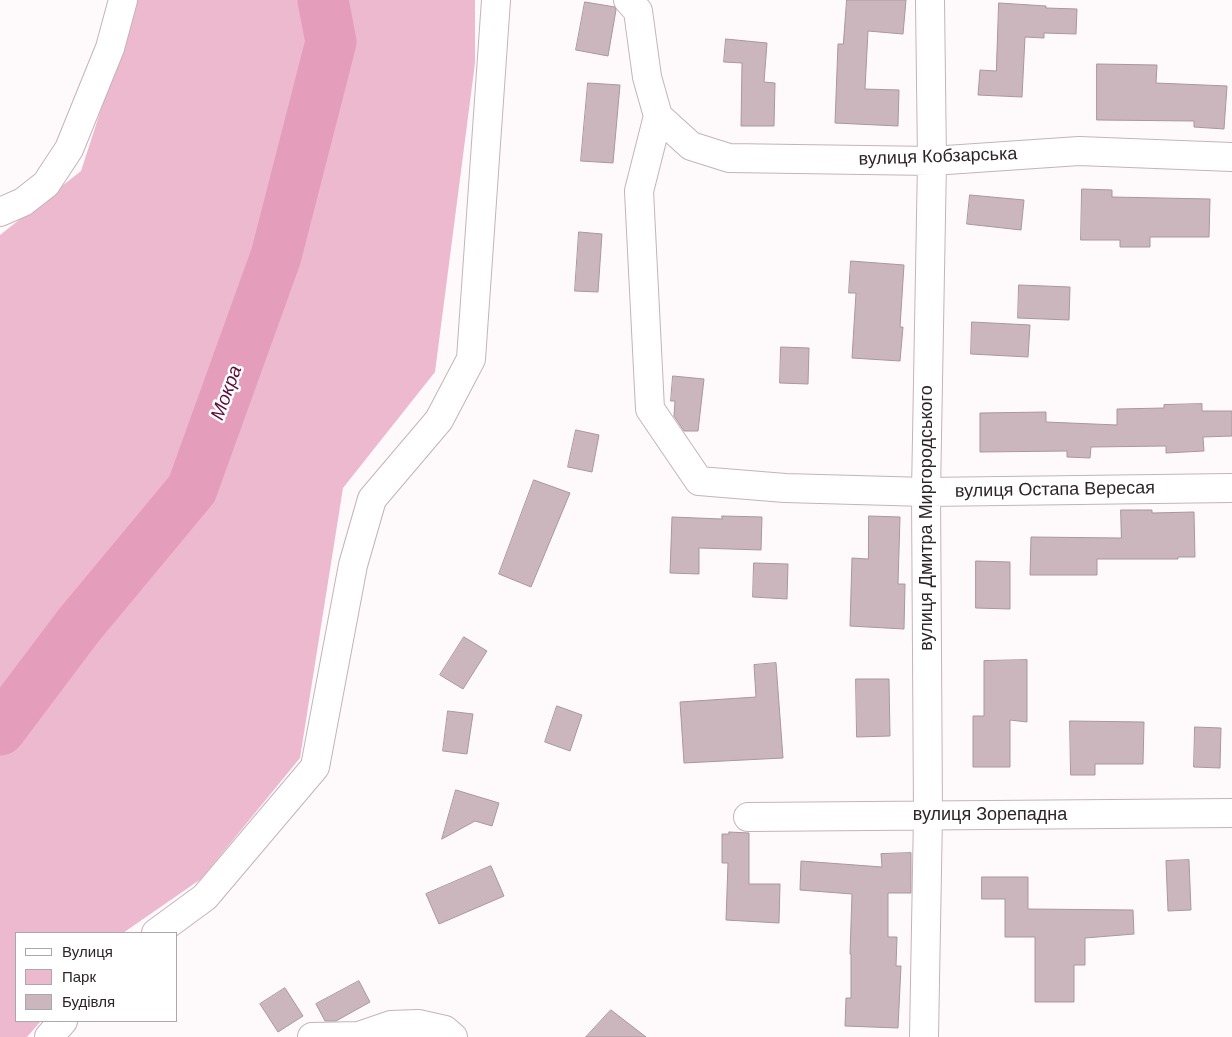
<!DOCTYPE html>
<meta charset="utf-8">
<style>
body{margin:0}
#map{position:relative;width:1232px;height:1037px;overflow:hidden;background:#fefafb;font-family:Arial,sans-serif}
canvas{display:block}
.legend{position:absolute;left:15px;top:932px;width:162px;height:90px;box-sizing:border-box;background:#fff;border:1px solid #aba8a9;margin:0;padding:6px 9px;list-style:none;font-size:15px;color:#2d2528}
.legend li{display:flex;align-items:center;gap:10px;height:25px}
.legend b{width:25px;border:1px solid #aba8a9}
</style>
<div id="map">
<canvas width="1232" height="1037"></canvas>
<ul class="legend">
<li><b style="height:6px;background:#fff"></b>Вулиця</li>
<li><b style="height:14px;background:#edb9ce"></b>Парк</li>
<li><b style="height:14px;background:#cbb6be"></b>Будівля</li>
</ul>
</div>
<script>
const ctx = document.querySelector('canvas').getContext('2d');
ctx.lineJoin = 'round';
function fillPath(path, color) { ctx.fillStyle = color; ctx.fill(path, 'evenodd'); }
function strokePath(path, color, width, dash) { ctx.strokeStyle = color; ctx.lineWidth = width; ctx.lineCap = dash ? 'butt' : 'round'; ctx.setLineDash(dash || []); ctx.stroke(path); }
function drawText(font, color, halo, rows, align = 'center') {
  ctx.font = font + ' Arial,sans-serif'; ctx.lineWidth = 5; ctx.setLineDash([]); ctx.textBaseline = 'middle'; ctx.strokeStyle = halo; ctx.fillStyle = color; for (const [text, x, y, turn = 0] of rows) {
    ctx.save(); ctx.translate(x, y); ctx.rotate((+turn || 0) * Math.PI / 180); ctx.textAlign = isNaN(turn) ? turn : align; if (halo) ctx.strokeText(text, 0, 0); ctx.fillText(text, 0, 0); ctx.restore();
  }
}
const green = new Path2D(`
 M 134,0 L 475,0 L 475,63 L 435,372 L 343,488 L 300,758 L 201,879 L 123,933 L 16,933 L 16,1021 L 41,1021 L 27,1037 L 0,1037 L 0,235 L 81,171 L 132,14 Z`);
const river = new Path2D(`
 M 0,730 L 79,625 L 192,489 L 276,256 L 331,42 L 323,0`);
const building = new Path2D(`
 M 847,0 L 906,0 L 903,34 L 868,31 L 865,89 L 899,90 L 898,126 L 835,123 L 838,44 L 843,44 Z
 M 585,2 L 615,7 L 616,10 L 608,56 L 576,50 Z
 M 999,3 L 1046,6 L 1046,8 L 1077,9 L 1076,34 L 1044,33 L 1044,38 L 1025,37 L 1022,97 L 978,95 L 980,70 L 996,71 Z
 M 726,39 L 767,43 L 764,82 L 775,83 L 774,126 L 741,126 L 742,63 L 724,62 Z
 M 1097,64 L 1157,65 L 1156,83 L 1227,86 L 1224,129 L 1194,127 L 1194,121 L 1097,120 Z
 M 588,83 L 620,85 L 613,163 L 581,161 Z
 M 1082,189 L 1112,190 L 1112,197 L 1210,199 L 1209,237 L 1150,237 L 1150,247 L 1120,247 L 1120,240 L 1081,240 Z
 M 970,195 L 1024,200 L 1021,230 L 967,224 Z
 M 579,232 L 602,234 L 598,292 L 575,291 Z
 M 851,261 L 904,265 L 900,327 L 903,327 L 900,361 L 852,358 L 856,293 L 849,293 Z
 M 1019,285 L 1070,287 L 1069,320 L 1018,318 Z
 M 972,322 L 1030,325 L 1028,357 L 971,354 Z
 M 781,347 L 809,348 L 808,384 L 780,383 Z
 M 673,376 L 704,379 L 698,431 L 684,431 L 674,416 L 675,401 L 671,401 Z
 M 1202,404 L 1202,411 L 1232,411 L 1232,436 L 1203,437 L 1204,451 L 1166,453 L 1166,446 L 1091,447 L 1090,458 L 1067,457 L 1067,451 L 980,452 L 980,413 L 1046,412 L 1046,422 L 1117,425 L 1117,409 L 1164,408 L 1164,405 Z
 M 576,430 L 599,435 L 592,472 L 568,467 Z
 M 534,480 L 570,493 L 531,587 L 499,574 Z
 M 1121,510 L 1152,510 L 1152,513 L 1194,512 L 1195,557 L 1178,557 L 1178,559 L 1097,559 L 1097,575 L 1030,575 L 1031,537 L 1121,538 Z
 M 722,516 L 762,517 L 761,550 L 699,548 L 699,574 L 670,573 L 672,517 L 722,519 Z
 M 869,516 L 900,517 L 898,584 L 905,584 L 904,629 L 850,626 L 852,558 L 868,559 Z
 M 976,561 L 1010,562 L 1010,609 L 976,608 Z
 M 754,563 L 788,564 L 787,599 L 753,597 Z
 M 464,637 L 487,651 L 463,689 L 440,675 Z
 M 1027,660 L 1027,722 L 1010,720 L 1010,767 L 973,767 L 973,716 L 984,716 L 984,661 Z
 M 776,663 L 783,758 L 684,763 L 680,702 L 756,697 L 754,665 Z
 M 856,679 L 889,679 L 890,736 L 857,737 Z
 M 557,706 L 582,715 L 570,751 L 545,742 Z
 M 448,711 L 473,714 L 467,754 L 443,751 Z
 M 1070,721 L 1144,722 L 1143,764 L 1095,764 L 1095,775 L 1071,775 Z
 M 1195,727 L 1221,728 L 1220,768 L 1194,767 Z
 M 456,790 L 499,803 L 492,826 L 475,821 L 442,839 Z
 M 729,832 L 749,833 L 749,884 L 780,884 L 779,923 L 726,920 L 728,863 L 722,863 L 722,834 L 729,834 Z
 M 911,853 L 911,893 L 888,893 L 888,937 L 897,937 L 896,966 L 901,966 L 898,1028 L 845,1026 L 846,998 L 851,998 L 851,954 L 850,954 L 852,894 L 800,890 L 801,861 L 882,867 L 881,854 Z
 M 1189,860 L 1191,910 L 1168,911 L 1166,861 Z
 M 491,866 L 504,896 L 439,924 L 426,894 Z
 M 982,877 L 1028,877 L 1028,909 L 1133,910 L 1134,934 L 1085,938 L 1085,965 L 1074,965 L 1074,1002 L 1035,1002 L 1035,937 L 1005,937 L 1005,899 L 982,899 Z
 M 359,981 L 370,1002 L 336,1021 L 325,1021 L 316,1004 Z
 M 285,988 L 303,1016 L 278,1032 L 260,1004 Z
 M 611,1010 L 646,1037 L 586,1037 Z`);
const minor = new Path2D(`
 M 628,0 L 638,11 L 647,77 L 658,116 L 639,191 L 650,409 L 699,481 L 785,488 L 926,492 L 1232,488
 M 658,116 L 691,146 L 729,158 L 932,161 L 1079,151 L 1232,157
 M 0,212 L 23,202 L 46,184 L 69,149 L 110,48 L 123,0
 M 748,817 L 1232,813
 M 156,933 L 205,897 L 315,767 L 353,565 L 372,499 L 439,420 L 471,359 L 496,0
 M 49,1037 L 63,1021
 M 312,1037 L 359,1036 L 391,1025 L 418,1024 L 445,1030 L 453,1037
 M 924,1037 L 928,815 L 926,492 L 932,161 L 930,0`);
const streetNames = [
 ["вулиця Кобзарська",938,157,-2],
 ["вулиця Остапа Вересая",1055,490,-1],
 ["вулиця Дмитра Миргородського",927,518,-90],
 ["вулиця Зорепадна",990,815]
];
const waterNames = [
 ["Мокра",227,393,-70]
];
fillPath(green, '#edb9ce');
strokePath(river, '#e59dbc', 51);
fillPath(building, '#cbb6be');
strokePath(building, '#aa969e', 1);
strokePath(minor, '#c6b2ba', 30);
strokePath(minor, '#fff', 28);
drawText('18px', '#2d2528', '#fff', streetNames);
drawText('italic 19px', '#600b3c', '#fff', waterNames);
</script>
